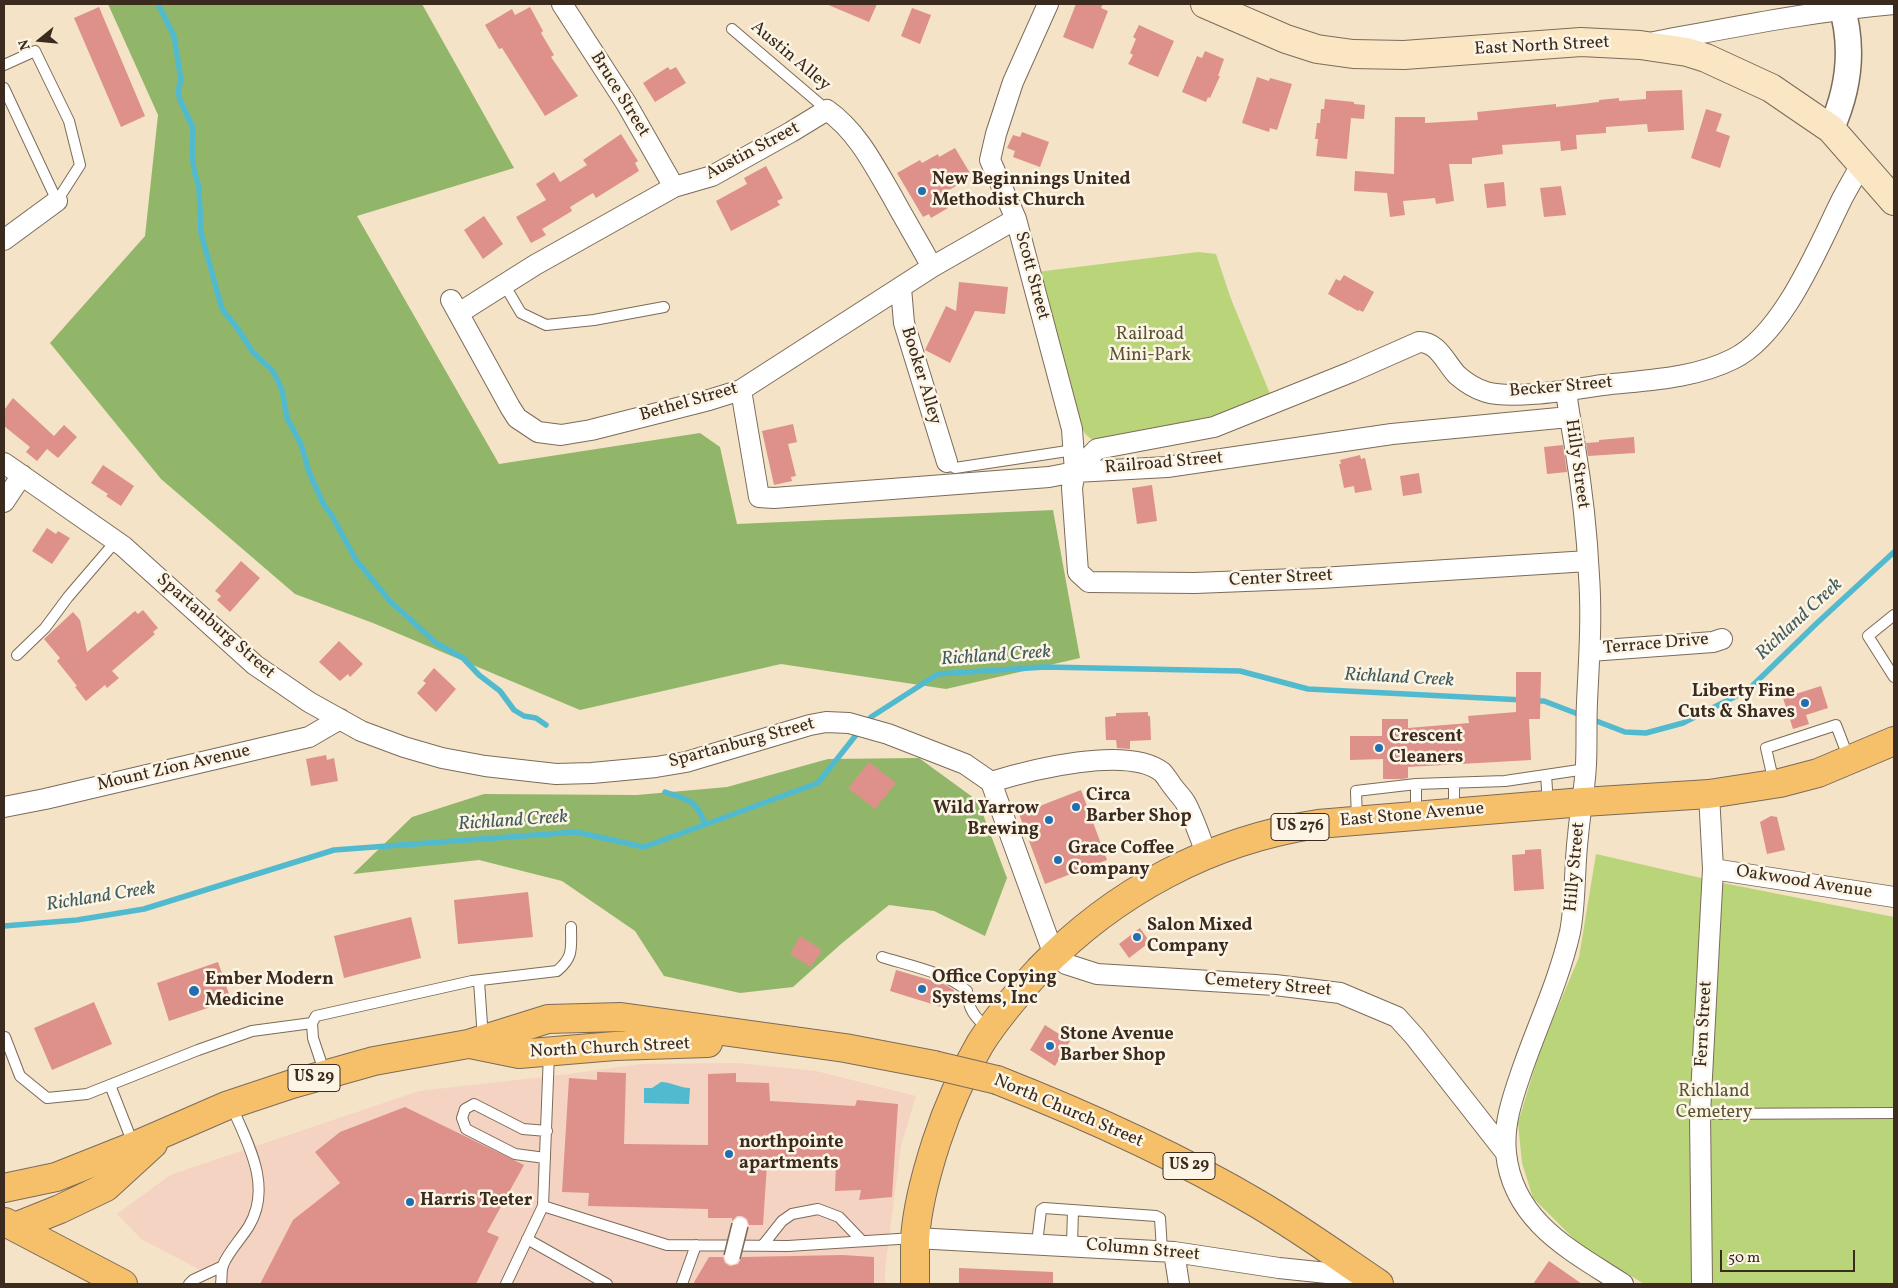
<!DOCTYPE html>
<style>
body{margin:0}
#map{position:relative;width:1898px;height:1288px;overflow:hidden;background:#f4e3c6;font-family:Vollkorn,serif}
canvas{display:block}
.frame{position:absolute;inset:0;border:5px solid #3b2a1e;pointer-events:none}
.north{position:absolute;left:15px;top:15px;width:50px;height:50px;-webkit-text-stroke:4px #fcf5e5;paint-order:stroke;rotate:253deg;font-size:14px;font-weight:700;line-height:20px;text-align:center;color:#3b2a1e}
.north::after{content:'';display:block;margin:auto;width:18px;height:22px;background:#3b2a1e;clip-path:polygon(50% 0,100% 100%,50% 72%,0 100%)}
.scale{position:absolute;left:1720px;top:1250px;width:135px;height:22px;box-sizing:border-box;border:2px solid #3b2a1e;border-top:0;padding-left:6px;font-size:15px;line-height:18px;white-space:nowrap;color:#3b2a1e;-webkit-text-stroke:4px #fcf5e5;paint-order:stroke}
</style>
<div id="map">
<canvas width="1898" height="1288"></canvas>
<div class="frame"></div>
<div class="north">N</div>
<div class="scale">50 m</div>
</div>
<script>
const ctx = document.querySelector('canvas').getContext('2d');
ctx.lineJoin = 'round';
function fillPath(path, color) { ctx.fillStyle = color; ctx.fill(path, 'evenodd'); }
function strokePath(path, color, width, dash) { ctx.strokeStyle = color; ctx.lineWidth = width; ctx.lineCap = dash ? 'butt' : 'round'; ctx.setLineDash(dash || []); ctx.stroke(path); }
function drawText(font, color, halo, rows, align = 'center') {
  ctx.font = font + ' Vollkorn,serif'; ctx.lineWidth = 5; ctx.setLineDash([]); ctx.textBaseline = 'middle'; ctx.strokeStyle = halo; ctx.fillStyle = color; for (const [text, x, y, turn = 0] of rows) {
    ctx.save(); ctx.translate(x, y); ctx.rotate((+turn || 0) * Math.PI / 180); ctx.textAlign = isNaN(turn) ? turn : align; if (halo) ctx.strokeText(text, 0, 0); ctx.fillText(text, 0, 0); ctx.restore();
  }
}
const built = new Path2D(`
 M 738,1063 L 816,1071 L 916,1096 L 901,1146 L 885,1269 L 885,1284 L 227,1284 L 141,1239 L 117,1214 L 170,1175 L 419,1091 L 569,1074 L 641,1064 Z`);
const green = new Path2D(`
 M 1198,252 L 1216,254 L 1231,299 L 1273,401 L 1256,408 L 1098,442 C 1084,437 1082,429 1077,415 L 1037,272 Z
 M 1596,854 L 1723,883 L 1894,917 L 1894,1284 L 1644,1284 L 1579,1244 L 1533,1198 L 1522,1163 L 1518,1123 L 1540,1050 L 1579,957 Z`);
const forest = new Path2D(`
 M 108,4 L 422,4 L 514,168 L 357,216 L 499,464 L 700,433 L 720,447 L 737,524 L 1053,510 L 1080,658 L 946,689 L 781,664 L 580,710 L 373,623 L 295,594 L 161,479 L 50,343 L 145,236 L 158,115 Z
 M 919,758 L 978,801 L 1007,878 L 985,936 L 934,911 L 889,905 L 841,944 L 793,987 L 740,993 L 664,976 L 635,931 L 562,881 L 479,860 L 353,874 L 412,817 L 484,794 L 637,795 L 727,787 L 828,759 Z`);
const water = new Path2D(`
 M 661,1082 C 672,1082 679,1088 690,1088 L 689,1104 L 644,1103 L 644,1088 L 652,1088 Z`);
const stream = new Path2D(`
 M 158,4 L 174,36 L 181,80 L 178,91 L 180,100 L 193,128 L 192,153 L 194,170 L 199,187 L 201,233 L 222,309 L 238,329 L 252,351 L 272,370 L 278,381 L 282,390 L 287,418 L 301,444 L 309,472 L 324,505 L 331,514 L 356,560 L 390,601 L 436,643 L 463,658 L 479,675 L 500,691 L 514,710 L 524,716 L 536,718 L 546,725
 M 1535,701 L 1544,701 L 1625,732 L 1646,733 L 1683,723 L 1748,690 L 1817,623 L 1894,552
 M 866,723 L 871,717 L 938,674 L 1045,667 L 1240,671 L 1308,689 L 1523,700
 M 665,792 C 689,800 696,800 705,824
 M 4,926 L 77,920 L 144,909 L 334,850 L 576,832 L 644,847 L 818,783 L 860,730`);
const building = new Path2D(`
 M 826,4 L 877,4 L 869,22 Z
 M 1076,4 L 1103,4 L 1101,8 L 1108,11 L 1093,49 L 1063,37 Z
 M 99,7 L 145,116 L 121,127 L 74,18 Z
 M 530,7 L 543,31 L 541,33 L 554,55 L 551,57 L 578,96 L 545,116 L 502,48 L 499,49 L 485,25 L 512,9 L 515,15 Z
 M 912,8 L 931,15 L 920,44 L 901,36 Z
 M 1139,25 L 1174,41 L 1158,77 L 1128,64 L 1133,55 L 1130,53 L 1136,39 L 1133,37 Z
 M 1205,51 L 1224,59 L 1218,76 L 1220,76 L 1210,98 L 1208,97 L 1206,102 L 1182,92 L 1197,56 L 1202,58 Z
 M 668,67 L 670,70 L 676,67 L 686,83 L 655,102 L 643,83 Z
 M 1257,77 L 1269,81 L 1270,78 L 1292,84 L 1277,130 L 1270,128 L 1269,132 L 1242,123 Z
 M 1682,90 L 1684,130 L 1648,132 L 1647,124 L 1606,127 L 1606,133 L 1576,135 L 1577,149 L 1561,151 L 1560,141 L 1502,145 L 1503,154 L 1472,158 L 1472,164 L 1449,164 L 1454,201 L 1436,204 L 1435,198 L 1403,201 L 1405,215 L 1390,217 L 1387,193 L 1354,191 L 1355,171 L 1394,174 L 1395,117 L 1425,117 L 1425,123 L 1478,120 L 1477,112 L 1556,104 L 1556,107 L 1599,102 L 1599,100 L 1619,98 L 1619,101 L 1646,99 L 1646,91 Z
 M 1325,99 L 1354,102 L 1354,104 L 1365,105 L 1364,119 L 1351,118 L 1347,159 L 1316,156 L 1318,139 L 1315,139 L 1317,123 L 1320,123 L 1321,109 L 1324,109 Z
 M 1706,109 L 1722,114 L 1716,131 L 1730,136 L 1720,168 L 1691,158 Z
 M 1022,132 L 1049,142 L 1040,167 L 1013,157 L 1015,151 L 1007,148 L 1013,135 L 1020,137 Z
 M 621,134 L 638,161 L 635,163 L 639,171 L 596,198 L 593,193 L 570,207 L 572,211 L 542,229 L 546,235 L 531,243 L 516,217 L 546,200 L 536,184 L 554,172 L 560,182 L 587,165 L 583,160 Z
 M 955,148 L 970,173 L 963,177 L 965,181 L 940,195 L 948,208 L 931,218 L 929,214 L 923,217 L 897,173 L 920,160 L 922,163 L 938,154 L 939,157 Z
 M 766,166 L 783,198 L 777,201 L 780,205 L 731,231 L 716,201 L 747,184 L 744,178 Z
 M 1504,182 L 1506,206 L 1487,208 L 1484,184 Z
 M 1561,186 L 1566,215 L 1544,217 L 1540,188 Z
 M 484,216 L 503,244 L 483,259 L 464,230 Z
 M 1344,275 L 1374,292 L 1363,312 L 1359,310 L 1358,311 L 1328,294 L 1336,279 L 1340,281 Z
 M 959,282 L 1008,287 L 1005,314 L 975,311 L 950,363 L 925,350 L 946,306 L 956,311 Z
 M 13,398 L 54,436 L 64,425 L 77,437 L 58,458 L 47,449 L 37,461 L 26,452 L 30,447 L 4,426 L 4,410 Z
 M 793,424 L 797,442 L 788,444 L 796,476 L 791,477 L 792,481 L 774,485 L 762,431 Z
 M 1634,437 L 1635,453 L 1588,456 L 1586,443 L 1599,442 L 1599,440 Z
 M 1563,445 L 1567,472 L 1547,474 L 1544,447 Z
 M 1360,455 L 1361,459 L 1365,458 L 1372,490 L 1355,493 L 1354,486 L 1344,488 L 1339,464 L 1341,464 L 1340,460 Z
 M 103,465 L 134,486 L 121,506 L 106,496 L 108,494 L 91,483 Z
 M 1419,473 L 1422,493 L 1403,496 L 1400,476 Z
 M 1152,485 L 1157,521 L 1137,524 L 1132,488 Z
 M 47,528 L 56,534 L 58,531 L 70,538 L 52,564 L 32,551 Z
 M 241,561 L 260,578 L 230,612 L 217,600 L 221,596 L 215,591 Z
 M 143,610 L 158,628 L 153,632 L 155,634 L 112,671 L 119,678 L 107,688 L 105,685 L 86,701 L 75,687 L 77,686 L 57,661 L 60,658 L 44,639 L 73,612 L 80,620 L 87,652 L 135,611 L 138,614 Z
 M 339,641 L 363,664 L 350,677 L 348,674 L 340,681 L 319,662 Z
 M 434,668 L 456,689 L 436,712 L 417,693 L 426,683 L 423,681 Z
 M 1516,672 L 1541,672 L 1540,719 L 1529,719 L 1531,760 L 1408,767 L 1408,778 L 1402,779 L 1383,779 L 1383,759 L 1350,760 L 1350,736 L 1382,736 L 1382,719 L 1408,719 L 1408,728 L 1469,723 L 1468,716 L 1516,712 Z
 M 1821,686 L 1828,708 L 1806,715 L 1809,724 L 1793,729 L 1783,698 Z
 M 1148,712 L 1148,716 L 1150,716 L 1151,740 L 1130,741 L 1130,749 L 1117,748 L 1116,740 L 1106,740 L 1105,717 L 1116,716 L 1116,713 Z
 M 326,755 L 327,760 L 334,758 L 338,781 L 311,786 L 306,759 Z
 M 869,762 L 896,783 L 875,809 L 848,788 Z
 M 1081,790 L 1107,860 L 1045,884 L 1019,814 Z
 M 1771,816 L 1777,817 L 1785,850 L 1767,854 L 1760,822 Z
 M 1541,849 L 1544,889 L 1514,891 L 1512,855 L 1525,854 L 1525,850 Z
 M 528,892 L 533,937 L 458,944 L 454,900 Z
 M 411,917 L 421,958 L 344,978 L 334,936 Z
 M 1140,928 L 1150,942 L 1129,958 L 1119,944 Z
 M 800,936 L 822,950 L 811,967 L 790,954 Z
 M 218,962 L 231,1000 L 169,1021 L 157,983 Z
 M 896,970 L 944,984 L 954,990 L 948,1009 L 890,991 Z
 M 94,1002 L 112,1044 L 52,1070 L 34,1028 Z
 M 1045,1025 L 1070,1041 L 1055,1066 L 1030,1050 Z
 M 597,1072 L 626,1073 L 624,1144 L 708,1145 L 708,1074 L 736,1073 L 736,1082 L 769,1083 L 770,1101 L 855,1106 L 857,1100 L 898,1104 L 892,1197 L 859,1200 L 861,1190 L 835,1191 L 836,1165 L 767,1164 L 763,1225 L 749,1225 L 747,1219 L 742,1216 L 737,1216 L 732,1221 L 732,1218 L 708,1218 L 708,1209 L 588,1206 L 589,1193 L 562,1192 L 569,1078 L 597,1080 Z
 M 405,1107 L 524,1165 L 487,1232 L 499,1237 L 476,1284 L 260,1284 L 293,1220 L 340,1183 L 315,1152 L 340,1132 Z
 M 843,1255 L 874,1257 L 874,1284 L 693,1284 L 709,1257 L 723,1257 L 725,1263 L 730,1266 L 738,1264 L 742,1257 Z
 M 1549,1261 L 1582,1284 L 1533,1284 Z
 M 959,1268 L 1053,1272 L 1053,1284 L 959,1284 Z`);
const service = new Path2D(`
 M 732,29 L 827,110
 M 4,65 L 35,51 L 69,121 L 80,165 L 57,201
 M 4,88 L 57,201
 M 504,284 L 521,313 L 546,325 L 594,320 L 664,307
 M 947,462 L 955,468 L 1074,450
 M 1894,615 L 1868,636 L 1894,677
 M 17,655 L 45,628 L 68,597 L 116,541
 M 1546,775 L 1548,804
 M 1774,783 L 1766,748 L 1836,725 L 1849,759
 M 1416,784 L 1505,781 L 1586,769
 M 1454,812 L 1454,783
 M 1357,820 L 1356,791 L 1416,784 L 1416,815
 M 882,957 C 907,965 948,973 967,991 C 968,1010 975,1017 989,1030
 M 479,981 L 483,1039
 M 5,1037 L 20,1076 L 47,1098 L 87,1094 L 198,1050 L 252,1031 L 312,1023
 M 325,1074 L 313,1038 L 312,1023 L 316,1016 L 472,981 L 557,971 C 574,957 571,948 571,927
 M 110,1085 L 134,1146
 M 1700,1114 L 1894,1113
 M 545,1158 L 515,1154 L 466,1129 L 462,1118 L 465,1109 L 474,1104 L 523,1129 L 547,1131
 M 543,1206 L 549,1053
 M 527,1239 L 607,1284
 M 1037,1243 L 1041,1210 L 1044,1208 L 1156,1216 L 1160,1218 L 1162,1251
 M 763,1245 L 782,1221 L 792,1214 L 818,1209 L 839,1217 L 862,1241
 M 1072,1245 L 1073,1210
 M 189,1284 L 193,1280 L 223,1266
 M 221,1284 C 222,1278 221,1270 223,1265 C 229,1251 241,1239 249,1226 C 273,1186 247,1142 231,1105
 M 506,1284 L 543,1206 L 667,1245 L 788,1246 L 914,1238
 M 682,1284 L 696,1245`);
const minor = new Path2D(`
 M 562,4 L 626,103 L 674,187
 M 1048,4 L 1013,82 L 996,134 L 990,160 L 1016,219 L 1072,429 L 1075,472 L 1072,488 L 1078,572 L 1089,582 L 1195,583 L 1321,578 L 1588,561
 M 1654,42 C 1734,27 1813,11 1894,4
 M 4,240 L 57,201
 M 901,288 L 904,323 L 947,462
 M 451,300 L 510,407 L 517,418 L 538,432 L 561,435 L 591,430 L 709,400 L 741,390 L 932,267 L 1016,219
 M 459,313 L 535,265 L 674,187 L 712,176 L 791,132 L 827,110 C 857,131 874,165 892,196 C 905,220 919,243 932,267
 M 741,390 L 759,497 L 774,498 L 1049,477 L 1075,472 L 1167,467 L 1392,434 L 1569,417
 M 1566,390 C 1568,409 1572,428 1575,447 C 1582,489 1587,534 1589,576 C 1592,618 1589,660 1587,702 C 1586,723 1587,744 1586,764 C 1585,789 1580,812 1578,836 C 1574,868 1576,901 1570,932 C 1559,981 1537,1026 1521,1073 C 1512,1099 1503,1126 1506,1153 C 1513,1222 1572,1251 1623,1284
 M 4,463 L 123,546 L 255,665 L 309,702 L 361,731 L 404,747 L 442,758 L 485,766 L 556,774 L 592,773 L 656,767 L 686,762 L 810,725 L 826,722 L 849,723 L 888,734 L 965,764 L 991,782 L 1054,955 L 1066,964 L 1097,974 L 1275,985 L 1340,993 L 1397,1017 L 1415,1037 L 1506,1153
 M 1075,472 L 1097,449 L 1214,427 L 1351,372 L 1419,342 C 1438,342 1445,362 1457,375 C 1465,382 1476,389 1486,392 C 1514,400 1574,389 1603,385 C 1647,380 1693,379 1733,359 C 1783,335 1818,247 1842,199 C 1848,187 1856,175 1862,162
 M 4,502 L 22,475
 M 1590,651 L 1713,642 L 1722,639
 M 991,782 C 1030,770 1127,745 1162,772 C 1165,775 1168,780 1171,784 C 1175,790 1181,796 1185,802 C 1194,818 1200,838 1207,855
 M 4,807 L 45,799 L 309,737 L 340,719
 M 1713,869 L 1894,897
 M 915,1238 L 1174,1252 L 1279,1268 L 1366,1277
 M 1174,1252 L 1179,1284
 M 1702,1284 L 1700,1114 L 1713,869 L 1709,794`);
const tertiary = new Path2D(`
 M 1831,129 C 1849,89 1854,46 1841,4`);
const secondary = new Path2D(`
 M 1205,4 L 1286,39 L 1317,49 L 1353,54 L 1404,55 L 1581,42 L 1640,45 L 1687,52 L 1706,58 L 1771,88 L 1831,129 L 1894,201`);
const primary = new Path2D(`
 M 470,1044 L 519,1054 L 615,1046 L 708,1043
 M 997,1080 C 1086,1115 1175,1155 1258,1204 C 1300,1229 1339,1257 1379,1284
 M 4,1188 L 56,1177 L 134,1146 L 226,1106 L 292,1084 L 374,1061 L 468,1044 L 548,1019 L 621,1017 L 845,1048 L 934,1065
 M 5,1222 L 123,1284
 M 15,1227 L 60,1209 L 106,1187 L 153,1144`);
const trunk = new Path2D(`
 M 915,1284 C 915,1269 915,1254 915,1239 C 917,1207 926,1174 936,1143 C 947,1109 962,1075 980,1044 C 997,1017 1018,993 1039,970 C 1114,892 1211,840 1318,824 L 1583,802 L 1709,794 L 1780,783 L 1818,773 L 1894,741`);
const pedestrianBridge = new Path2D(`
 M 732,1257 L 740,1225`);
const primaryBridge = new Path2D(`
 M 934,1065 L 997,1080`);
const markers = [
 [922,191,5,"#1f6fb2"],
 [1805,703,5,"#1f6fb2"],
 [1379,748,5,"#1f6fb2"],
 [1076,807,5,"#1f6fb2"],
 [1049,820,5,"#1f6fb2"],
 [1058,860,5,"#1f6fb2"],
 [1137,937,5,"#1f6fb2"],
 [922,989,5,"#1f6fb2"],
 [194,991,6,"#1f6fb2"],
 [1050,1046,5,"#1f6fb2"],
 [729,1154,5,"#1f6fb2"],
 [410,1202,5,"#1f6fb2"]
];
const shields = [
 [1300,827,58],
 [314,1078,52],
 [1189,1166,52]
];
const shieldNames = [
 ["US 276",1300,827],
 ["US 29",314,1078],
 ["US 29",1189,1166]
];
const streetNames = [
 ["East North Street",1542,47,-3],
 ["Austin Alley",790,57,40],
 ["Bruce Street",619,95,58],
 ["Austin Street",753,152,-28],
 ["Scott Street",1031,276,75],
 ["Booker Alley",920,376,73],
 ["Becker Street",1561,388,-5],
 ["Bethel Street",689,403,-16],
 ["Railroad Street",1164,464,-5],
 ["Hilly Street",1576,464,82],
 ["Center Street",1281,579,-3],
 ["Spartanburg Street",215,627,41],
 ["Terrace Drive",1656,645,-5],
 ["Spartanburg Street",742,744,-15],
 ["Mount Zion Avenue",174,769,-13],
 ["East Stone Avenue",1412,816,-5],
 ["Hilly Street",1576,867,-85],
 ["Oakwood Avenue",1804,883,9],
 ["Cemetery Street",1268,986,5],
 ["Fern Street",1705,1024,-87],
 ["North Church Street",610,1049,-3],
 ["North Church Street",1068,1112,23],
 ["Column Street",1143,1251,5]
];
const poiNames = [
 ["New Beginnings United",932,181],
 ["Methodist Church",932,202],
 ["Liberty Fine",1795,693,"right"],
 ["Cuts & Shaves",1795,714,"right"],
 ["Crescent",1389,738],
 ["Cleaners",1389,759],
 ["Circa",1086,797],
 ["Barber Shop",1086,818],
 ["Wild Yarrow",1039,810,"right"],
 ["Brewing",1039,831,"right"],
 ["Grace Coffee",1068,850],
 ["Company",1068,871],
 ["Salon Mixed",1147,927],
 ["Company",1147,948],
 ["Office Copying",932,979],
 ["Systems, Inc",932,1000],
 ["Ember Modern",205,981],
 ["Medicine",205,1002],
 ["Stone Avenue",1060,1036],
 ["Barber Shop",1060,1057],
 ["northpointe",739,1144],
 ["apartments",739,1165],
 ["Harris Teeter",420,1202]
];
const parkNames = [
 ["Railroad",1150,336],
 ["Mini-Park",1150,357],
 ["Richland",1714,1093],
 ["Cemetery",1714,1114]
];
const waterNames = [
 ["Richland Creek",1800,620,-43],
 ["Richland Creek",996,657,-4],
 ["Richland Creek",1399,679,3],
 ["Richland Creek",513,822,-4],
 ["Richland Creek",101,898,-9]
];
fillPath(built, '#f5d3c2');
fillPath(green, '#b9d479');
fillPath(forest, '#92b669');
fillPath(water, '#52bacf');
strokePath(stream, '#52bacf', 5.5);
fillPath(building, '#dd918a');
strokePath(service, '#7c6b59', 12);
strokePath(minor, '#7c6b59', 22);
strokePath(tertiary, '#7c6b59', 28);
strokePath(secondary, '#7c6b59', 30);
strokePath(primary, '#7c6b59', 30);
strokePath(trunk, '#7c6b59', 30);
strokePath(service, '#fff', 10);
strokePath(minor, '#fff', 20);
strokePath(tertiary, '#fff', 25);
strokePath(secondary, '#fbe6c4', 28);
strokePath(primary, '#f6c06b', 28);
strokePath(trunk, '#f6c06b', 28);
strokePath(pedestrianBridge, '#7c6b59', 18, []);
strokePath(primaryBridge, '#7c6b59', 30, []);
strokePath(pedestrianBridge, '#fff', 15);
strokePath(primaryBridge, '#f6c06b', 28);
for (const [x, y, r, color] of markers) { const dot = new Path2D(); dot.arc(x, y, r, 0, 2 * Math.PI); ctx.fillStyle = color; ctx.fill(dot); strokePath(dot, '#fcf5e5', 2); }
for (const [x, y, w] of shields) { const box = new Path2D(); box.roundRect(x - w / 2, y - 13.5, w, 27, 4); ctx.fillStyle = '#fcf5e5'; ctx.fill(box); strokePath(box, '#3b2a1e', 1); }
drawText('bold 16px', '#3b2a1e', null, shieldNames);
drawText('18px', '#3b2a1e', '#fcf5e5', streetNames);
drawText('bold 18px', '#3b2a1e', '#fcf5e5', poiNames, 'left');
drawText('18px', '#5a5435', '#fcf5e5', parkNames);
drawText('italic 19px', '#435c5c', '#fcf5e5', waterNames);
</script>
